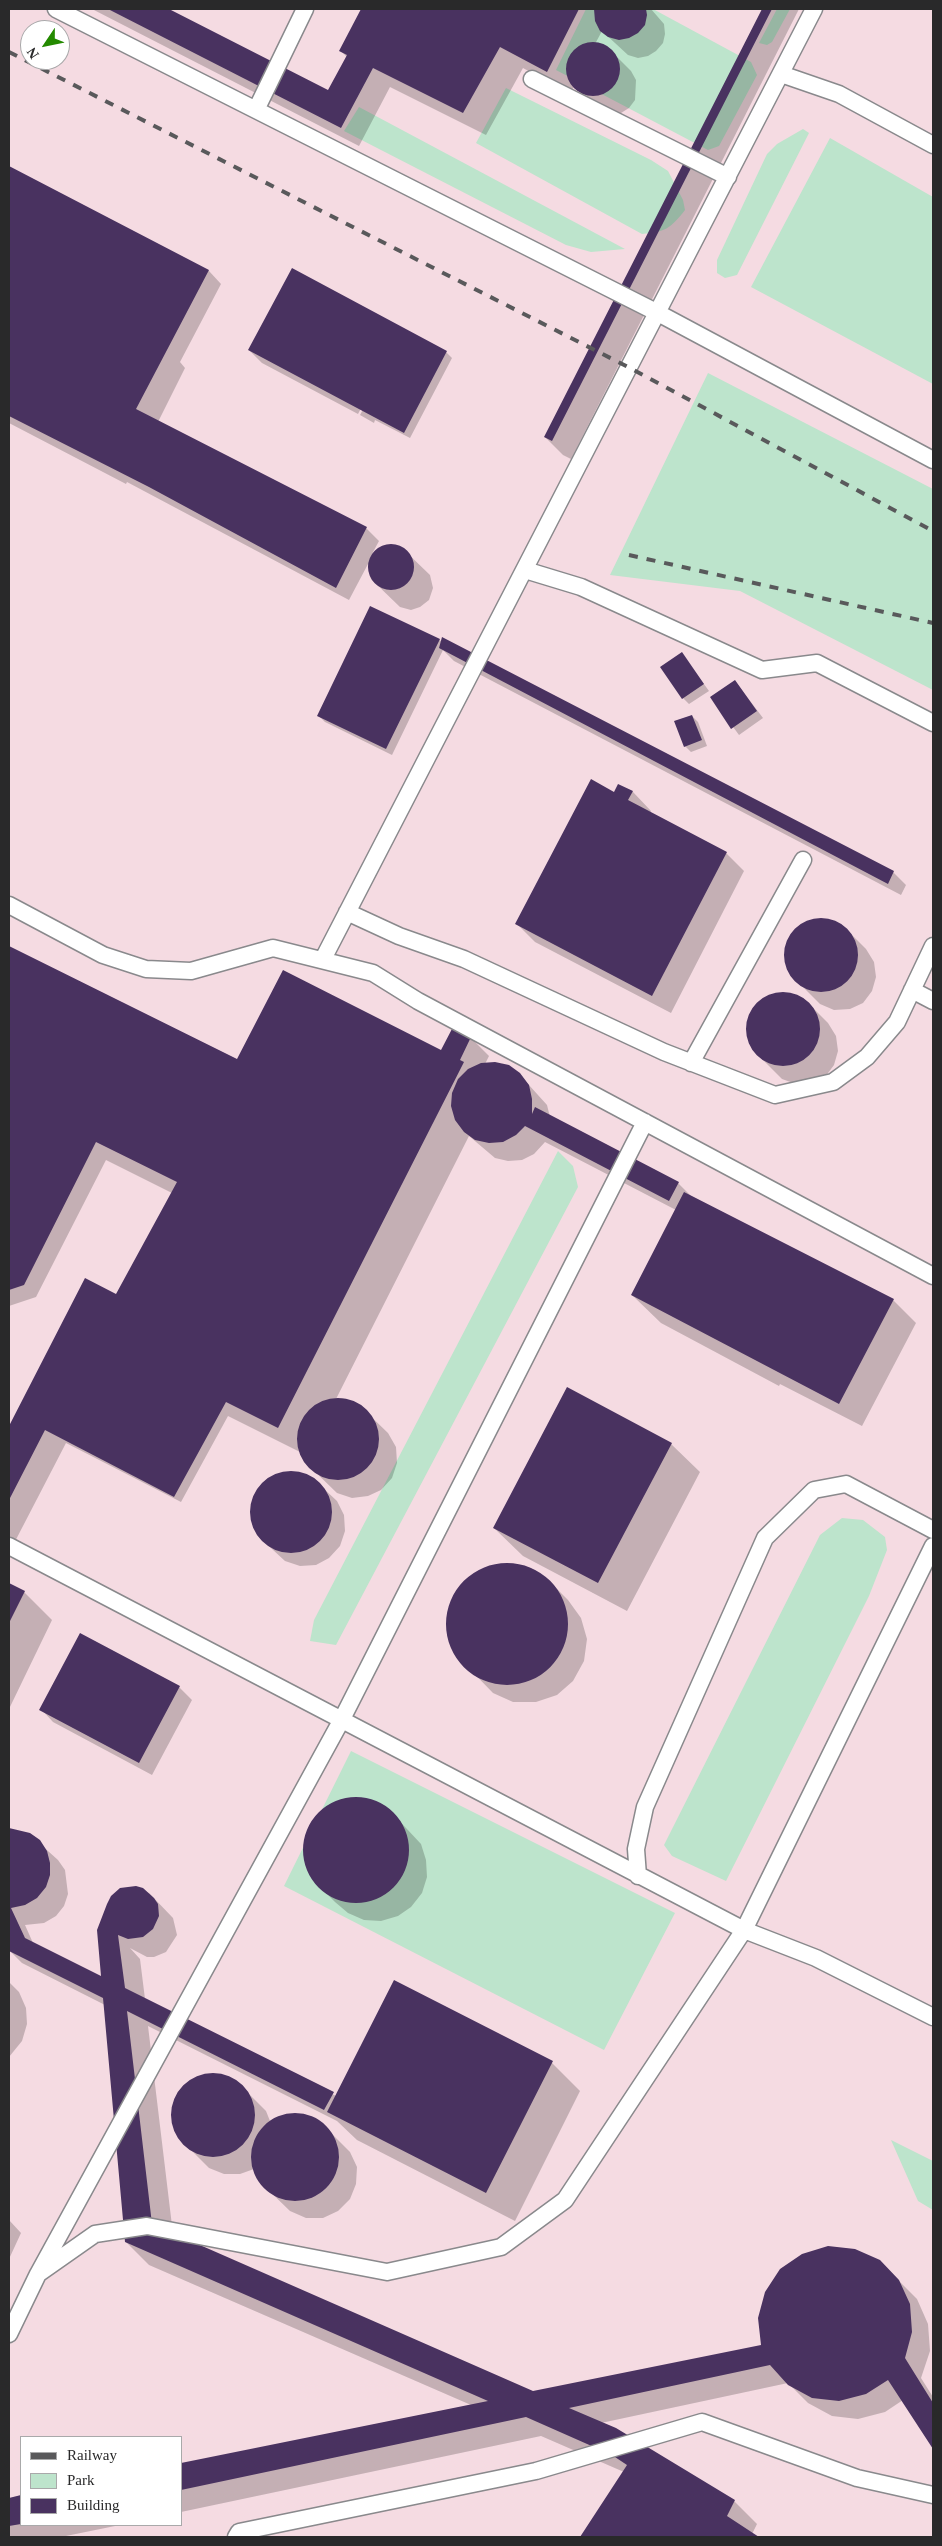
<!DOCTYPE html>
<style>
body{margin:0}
#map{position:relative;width:942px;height:2546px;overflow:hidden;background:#ececef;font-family:"Times New Roman",serif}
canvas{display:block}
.frame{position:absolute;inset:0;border:10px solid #29292a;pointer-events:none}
.legend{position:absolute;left:20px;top:2436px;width:162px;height:90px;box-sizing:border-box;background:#fff;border:1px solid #a9a9aa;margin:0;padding:6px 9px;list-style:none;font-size:15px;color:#29292a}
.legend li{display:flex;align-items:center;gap:10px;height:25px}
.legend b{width:25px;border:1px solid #a9a9aa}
.north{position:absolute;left:20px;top:20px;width:50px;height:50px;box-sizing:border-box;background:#fff;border:1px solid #a9a9aa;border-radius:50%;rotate:236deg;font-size:14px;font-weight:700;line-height:20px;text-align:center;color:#29292a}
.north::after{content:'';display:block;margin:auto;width:18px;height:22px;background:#248a00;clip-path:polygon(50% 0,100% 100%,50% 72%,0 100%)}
</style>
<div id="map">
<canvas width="942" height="2546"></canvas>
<div class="frame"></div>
<ul class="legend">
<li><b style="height:6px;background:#59595b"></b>Railway</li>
<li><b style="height:14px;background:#bde4cc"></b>Park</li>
<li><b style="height:14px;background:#493260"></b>Building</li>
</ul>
<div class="north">N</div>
</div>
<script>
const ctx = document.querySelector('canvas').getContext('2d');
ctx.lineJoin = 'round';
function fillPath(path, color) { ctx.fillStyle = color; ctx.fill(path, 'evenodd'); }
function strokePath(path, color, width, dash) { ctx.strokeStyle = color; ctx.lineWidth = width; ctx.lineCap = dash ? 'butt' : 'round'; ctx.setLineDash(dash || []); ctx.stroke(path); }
const industrial = new Path2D(`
 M 9,9 L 933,9 L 933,2537 L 9,2537 ZM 30,30 L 60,30 L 60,60 L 30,60 ZM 21,2437 L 181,2437 L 181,2525 L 21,2525 Z`);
const green = new Path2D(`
 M 586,9 L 653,9 L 751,62 L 757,75 L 719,146 L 708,150 L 556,70 Z
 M 777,9 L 790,9 L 772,42 L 767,45 L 759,43 Z
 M 506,88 L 651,160 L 668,171 L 683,200 L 685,210 C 670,229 665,232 642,234 L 476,143 Z
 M 359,107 L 625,249 L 591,252 L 566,245 L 344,131 Z
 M 803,129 L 809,133 L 737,275 L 725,278 L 717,273 L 717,260 L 767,154 L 777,144 Z
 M 830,138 L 933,197 L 933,384 L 751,287 Z
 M 708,373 L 933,489 L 933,690 L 740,591 L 610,575 Z
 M 558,1151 L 573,1166 L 578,1187 L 336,1645 L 310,1641 L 314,1620 Z
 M 842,1518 L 863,1520 L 885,1537 L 887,1550 L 869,1596 L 726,1881 L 672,1856 L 664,1845 L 820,1535 Z
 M 351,1751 L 675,1913 L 604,2050 L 284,1886 Z
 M 891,2140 L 933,2161 L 933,2210 L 918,2201 Z`);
const shadow = new Path2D(`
 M 92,9 L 166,9 L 329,92 L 347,57 L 341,51 L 362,9 L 651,9 L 664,24 L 665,34 L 663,43 L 656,51 L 648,56 L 638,58 L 628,55 L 602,31 L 595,44 L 604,46 L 612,52 L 631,71 L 636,80 L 635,100 L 629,108 L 621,113 L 610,114 L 593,105 L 574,86 L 570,94 L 523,68 L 486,135 L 390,87 L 359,146 Z
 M 763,9 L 799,9 L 571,459 L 563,455 L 545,437 Z
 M 9,168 L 209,271 L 221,284 L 180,362 L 185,368 L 158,422 L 366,528 L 379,541 L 372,554 L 382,546 L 393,545 L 402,548 L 430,575 L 433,588 L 429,600 L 420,607 L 411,610 L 400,607 L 371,579 L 368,564 L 349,600 L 127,482 L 126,484 L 9,423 Z
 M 292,270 L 446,352 L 452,358 L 410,438 L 375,420 L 374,423 L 360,415 L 404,332 L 401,332 L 358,414 L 262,363 L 249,350 Z
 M 439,640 L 893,872 L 906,885 L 901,895 L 454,661 L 443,650 L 392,755 L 325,722 L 318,715 Z
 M 682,654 L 709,691 L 689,704 L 683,698 Z
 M 735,681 L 763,718 L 739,735 L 711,697 Z
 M 692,716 L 698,722 L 707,746 L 691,752 L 685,746 Z
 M 619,786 L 633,792 L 651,811 L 650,813 L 726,853 L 744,871 L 671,1013 L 535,942 L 517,924 Z
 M 820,919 L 835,922 L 847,930 L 866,949 L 874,962 L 876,977 L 872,991 L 863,1003 L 850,1009 L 834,1010 L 820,1004 L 791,975 L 786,960 L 787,945 L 794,932 L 805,923 Z
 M 9,947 L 238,1060 L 446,1055 L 471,1038 L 489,1056 L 485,1064 L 519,1074 L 547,1105 L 550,1117 L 678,1183 L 691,1196 L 893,1300 L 916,1323 L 862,1426 L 780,1384 L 779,1386 L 661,1323 L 632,1295 L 676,1210 L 545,1142 L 534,1154 L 522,1160 L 508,1161 L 495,1158 L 469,1136 L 336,1399 L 342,1398 L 357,1403 L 388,1433 L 396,1447 L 397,1463 L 392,1478 L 381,1490 L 368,1496 L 352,1498 L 337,1493 L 306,1463 L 300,1452 L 228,1416 L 181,1502 L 66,1443 L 9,1553 L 9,1429 L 86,1280 L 116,1297 L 172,1193 L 106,1160 L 36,1297 L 9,1306 Z
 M 782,993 L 796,996 L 809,1004 L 828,1023 L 836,1036 L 838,1051 L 834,1065 L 825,1077 L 796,1084 L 782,1079 L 752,1049 L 747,1034 L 748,1020 L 755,1006 L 767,997 Z
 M 671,1444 L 700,1472 L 627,1611 L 523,1556 L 494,1528 Z
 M 296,1472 L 310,1477 L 323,1488 L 337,1501 L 344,1515 L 345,1531 L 340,1546 L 329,1558 L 316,1565 L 300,1566 L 285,1561 L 259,1537 L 252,1523 L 251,1507 L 256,1492 L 266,1480 L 280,1473 Z
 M 509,1564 L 531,1568 L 549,1581 L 568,1600 L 581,1618 L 587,1639 L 584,1661 L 573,1681 L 557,1695 L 536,1702 L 513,1702 L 493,1693 L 459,1658 L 449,1638 L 448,1616 L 455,1595 L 468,1578 L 487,1567 Z
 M 9,1584 L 24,1592 L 52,1620 L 9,1709 Z
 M 80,1635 L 179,1687 L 192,1700 L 152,1775 L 53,1722 L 41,1709 Z
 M 360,1799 L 377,1802 L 391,1812 L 421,1844 L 426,1860 L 427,1877 L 422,1893 L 411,1907 L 398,1916 L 381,1921 L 364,1920 L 348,1913 L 335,1902 L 316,1883 L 308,1868 L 305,1851 L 307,1834 L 315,1819 L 328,1807 L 343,1800 Z
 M 9,1830 L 29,1834 L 58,1860 L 65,1870 L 68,1894 L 64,1906 L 56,1916 L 44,1923 L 25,1925 L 33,1943 L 103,1978 L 98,1930 L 135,1887 L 149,1893 L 173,1918 L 177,1935 L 166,1952 L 154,1957 L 147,1957 L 130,1948 L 140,1959 L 145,1999 L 336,2096 L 552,2063 L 580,2091 L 515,2221 L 357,2140 L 337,2121 L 148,2026 L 173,2234 L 532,2393 L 763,2346 L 879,2261 L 917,2299 L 928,2324 L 930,2351 L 921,2378 L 933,2397 L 933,2447 L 903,2400 L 885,2412 L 858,2419 L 832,2416 L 808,2403 L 788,2383 L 601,2423 L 734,2501 L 757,2524 L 752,2534 L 757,2537 L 582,2537 L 624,2472 L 541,2436 L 181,2512 L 181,2464 L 471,2405 L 149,2265 L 126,2242 L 105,2005 L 22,1963 L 9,1950 Z
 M 9,1982 L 19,1992 L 26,2008 L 27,2024 L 22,2041 L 9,2057 Z
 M 220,2075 L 237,2082 L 266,2111 L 270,2121 L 287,2114 L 304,2114 L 319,2121 L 350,2152 L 357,2167 L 356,2184 L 350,2199 L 338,2211 L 323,2218 L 306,2218 L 290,2211 L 259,2181 L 254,2169 L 240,2174 L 224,2174 L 209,2168 L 179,2138 L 173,2122 L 173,2108 L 179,2092 L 199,2076 Z
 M 9,2220 L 21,2233 L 9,2259 Z
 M 21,2497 L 21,2525 L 120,2525 L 61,2537 L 9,2537 L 9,2499 Z`);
const building = new Path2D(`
 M 108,9 L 169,9 L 328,90 L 347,55 L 339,51 L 361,9 L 579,9 L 547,72 L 500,47 L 463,113 L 373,68 L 341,128 Z
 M 594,9 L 646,9 L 647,15 L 645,25 L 638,33 L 629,38 L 619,40 L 608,37 L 600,31 L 595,21 Z
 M 762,9 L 772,9 L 552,441 L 544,437 Z
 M566 69a27 27 0 1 1 54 0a27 27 0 1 1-54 0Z
 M 9,166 L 209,270 L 136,409 L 367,527 L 336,588 L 149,487 L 9,416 Z
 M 292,268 L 447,351 L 404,433 L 248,350 Z
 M368 567a23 23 0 1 1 46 0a23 23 0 1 1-46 0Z
 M 370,606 L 440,639 L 386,749 L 317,716 Z
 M 442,637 L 894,871 L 888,884 L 439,648 Z
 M 682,652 L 704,684 L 682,699 L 660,667 Z
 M 735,680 L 757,711 L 731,729 L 710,697 Z
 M 692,715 L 702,740 L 684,747 L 674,721 Z
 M 591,779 L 614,792 L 618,784 L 633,791 L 628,800 L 727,852 L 652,996 L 515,924 Z
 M784 955a37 37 0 1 1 74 0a37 37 0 1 1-74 0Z
 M 9,946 L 237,1059 L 283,970 L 441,1050 L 453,1027 L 471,1037 L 460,1060 L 464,1062 L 278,1428 L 226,1402 L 174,1497 L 45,1430 L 9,1500 L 9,1426 L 85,1278 L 116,1294 L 177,1182 L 96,1142 L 24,1285 L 9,1290 Z
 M746 1029a37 37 0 1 1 74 0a37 37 0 1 1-74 0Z
 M 495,1062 L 509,1065 L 520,1073 L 529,1085 L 532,1099 L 532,1114 L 535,1107 L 679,1182 L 669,1201 L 525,1126 L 516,1135 L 503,1142 L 489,1143 L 475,1140 L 464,1132 L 455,1120 L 451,1106 L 452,1093 L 458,1079 L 468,1069 L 481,1063 Z
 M 684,1192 L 894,1299 L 839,1404 L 631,1295 Z
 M 567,1387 L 672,1443 L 598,1583 L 493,1528 Z
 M297 1439a41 41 0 1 1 82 0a41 41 0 1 1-82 0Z
 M250 1512a41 41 0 1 1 82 0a41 41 0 1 1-82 0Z
 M446 1624a61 61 0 1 1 122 0a61 61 0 1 1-122 0Z
 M 9,1583 L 25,1591 L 9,1623 Z
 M 80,1633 L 180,1686 L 139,1763 L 39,1710 Z
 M303 1850a53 53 0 1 1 106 0a53 53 0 1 1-106 0Z
 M 9,1828 L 30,1833 L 40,1840 L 47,1851 L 50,1863 L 50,1875 L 46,1887 L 37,1898 L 25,1905 L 11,1908 L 25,1938 L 101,1976 L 97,1930 L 107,1904 L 111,1896 L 120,1888 L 136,1886 L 143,1888 L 154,1898 L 158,1904 L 159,1916 L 153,1929 L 143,1937 L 128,1939 L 118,1935 L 125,1988 L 334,2092 L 324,2110 L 127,2011 L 152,2224 L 533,2391 L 761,2345 L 758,2318 L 765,2292 L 780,2269 L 802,2254 L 828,2246 L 855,2249 L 880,2260 L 899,2280 L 910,2304 L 912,2332 L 905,2358 L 933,2403 L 933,2449 L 888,2380 L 866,2394 L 839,2401 L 812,2398 L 788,2385 L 770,2365 L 569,2408 L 616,2428 L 735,2500 L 727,2516 L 759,2537 L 580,2537 L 627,2465 L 612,2455 L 526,2417 L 181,2490 L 181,2463 L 488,2401 L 125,2242 L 103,1998 L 9,1951 Z
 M 394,1980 L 553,2061 L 486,2193 L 327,2112 Z
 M171 2115a42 42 0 1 1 84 0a42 42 0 1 1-84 0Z
 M251 2157a44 44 0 1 1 88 0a44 44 0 1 1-88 0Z
 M 21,2495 L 21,2524 L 9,2526 L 9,2498 Z`);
const service = new Path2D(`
 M 56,9 L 658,313 L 933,460
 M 781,74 L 839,94 L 933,145
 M 532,79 L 728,177
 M 256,110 L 305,9
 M 525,570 L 581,587 L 762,670 L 817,663 L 933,723
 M 9,905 L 103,955 L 146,969 L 191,971 L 273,948 L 373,973 L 418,1001 L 933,1276
 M 347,912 L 399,936 L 464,959 L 664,1052 L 775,1095 L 833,1082 L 867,1057 L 897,1022 L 933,946
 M 323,959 L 814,9
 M 912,990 L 933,1001
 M 691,1063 L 803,860
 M 9,1546 L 744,1930 L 933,1546
 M 638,1876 L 636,1849 L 645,1807 L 765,1538 L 814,1490 L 846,1484 L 933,1530
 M 38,2274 L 341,1721 L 645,1122
 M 9,2334 L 38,2274 L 95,2234 L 147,2226 L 387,2272 L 501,2247 L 565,2200 L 744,1930 L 816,1958 L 933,2017
 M 236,2537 L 239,2532 L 536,2471 L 702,2422 L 857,2478 L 933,2495`);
const rail = new Path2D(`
 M 9,52 L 630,368 L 933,531
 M 629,555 L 933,623`);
fillPath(industrial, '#f5dbe2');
fillPath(green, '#bde4cc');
fillPath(shadow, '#0003');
fillPath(building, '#493260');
strokePath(service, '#89898c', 19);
strokePath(service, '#fff', 16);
strokePath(rail, '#59595b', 4, [9, 9]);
</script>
